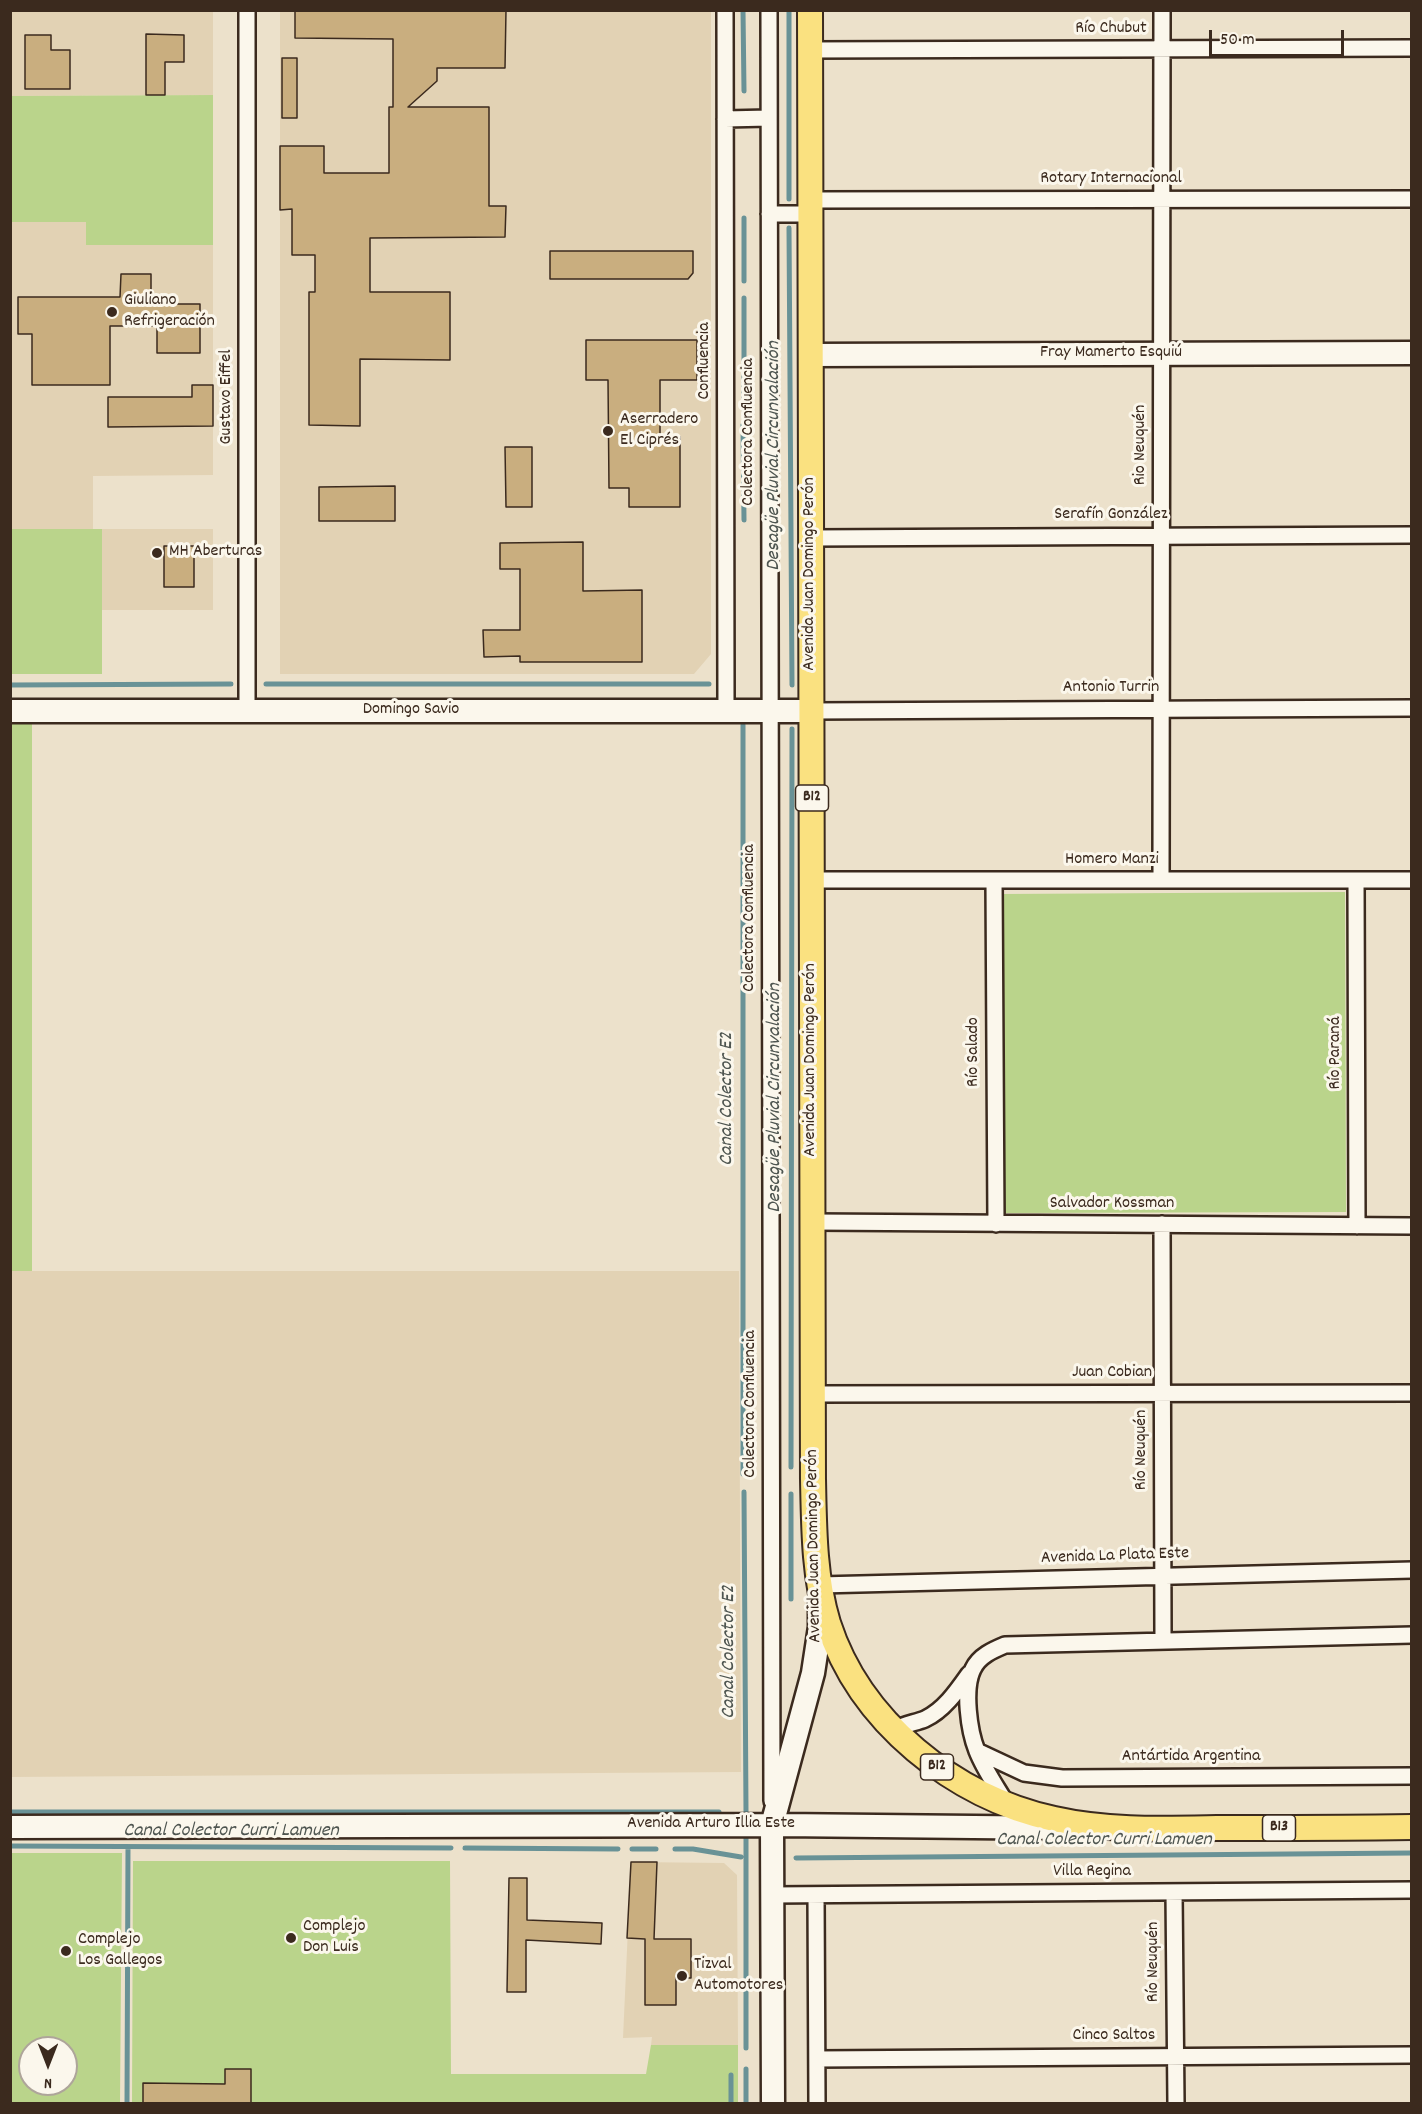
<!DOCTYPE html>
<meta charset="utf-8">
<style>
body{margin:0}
#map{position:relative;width:1422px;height:2114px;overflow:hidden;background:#ece1cb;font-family:Dekko,sans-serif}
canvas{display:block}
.frame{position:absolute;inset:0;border:12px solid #3b2a1e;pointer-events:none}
.north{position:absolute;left:18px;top:2036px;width:60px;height:60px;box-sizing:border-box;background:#fbf7ec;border:2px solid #aea59a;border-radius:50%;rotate:180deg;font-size:16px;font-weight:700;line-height:24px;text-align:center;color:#3b2a1e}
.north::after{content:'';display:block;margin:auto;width:21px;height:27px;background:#3b2a1e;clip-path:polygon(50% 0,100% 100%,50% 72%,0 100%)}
.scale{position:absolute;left:1209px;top:30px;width:135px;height:27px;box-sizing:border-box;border:3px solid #3b2a1e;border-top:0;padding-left:8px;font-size:18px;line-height:21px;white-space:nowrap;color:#3b2a1e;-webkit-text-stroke:4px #fbf7ec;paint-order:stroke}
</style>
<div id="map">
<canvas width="1422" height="2114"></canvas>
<div class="frame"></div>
<div class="north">N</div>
<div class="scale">50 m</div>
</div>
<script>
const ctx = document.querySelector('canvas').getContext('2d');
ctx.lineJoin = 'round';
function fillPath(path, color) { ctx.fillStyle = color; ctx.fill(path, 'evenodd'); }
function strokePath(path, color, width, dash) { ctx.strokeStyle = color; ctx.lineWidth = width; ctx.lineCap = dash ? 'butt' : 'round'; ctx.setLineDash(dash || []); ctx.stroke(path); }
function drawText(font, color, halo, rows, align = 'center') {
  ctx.font = font + ' Dekko,sans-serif'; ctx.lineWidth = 6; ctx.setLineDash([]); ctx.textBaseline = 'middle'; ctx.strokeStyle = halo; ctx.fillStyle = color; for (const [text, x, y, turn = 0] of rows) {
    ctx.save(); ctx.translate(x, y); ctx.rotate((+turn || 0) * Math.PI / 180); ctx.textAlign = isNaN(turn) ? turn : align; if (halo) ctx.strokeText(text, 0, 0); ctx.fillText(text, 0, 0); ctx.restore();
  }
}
const built = new Path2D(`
 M 10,11 L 213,11 L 213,95 L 11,96 Z
 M 280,11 L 711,11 L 711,654 L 694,674 L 280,674 Z
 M 10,222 L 86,222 L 87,245 L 213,245 L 213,475 L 93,476 L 93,529 L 11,529 Z
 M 102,529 L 213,529 L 213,610 L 102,610 Z
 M 10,1271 L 739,1271 L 741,1772 L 11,1777 Z
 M 631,1862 L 724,1863 L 737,1875 L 738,2045 L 651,2045 L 652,2037 L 623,2038 Z`);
const green = new Path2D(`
 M 213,95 L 213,245 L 86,245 L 86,222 L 11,222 L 11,96 Z
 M 11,529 L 102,529 L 102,674 L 11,674 Z
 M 10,720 L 32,720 L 32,1271 L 11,1271 Z
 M 1345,892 L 1346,1212 L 1004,1213 L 1002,894 Z
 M 11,1853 L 122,1853 L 120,2103 L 11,2103 ZM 30,2048 L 66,2048 L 66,2084 L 30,2084 Z
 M 133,1861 L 450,1861 L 451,2074 L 646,2074 L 651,2045 L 738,2045 L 738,2103 L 132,2104 Z`);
const stream = new Path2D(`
 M 743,10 L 744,91
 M 789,10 L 789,199
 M 789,228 L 792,685
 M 744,281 L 744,218
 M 744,409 L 744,298
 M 743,425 L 744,520
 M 266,684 L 709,684
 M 10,685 L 231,684
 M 743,725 L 743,1474
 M 791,1467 L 792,729
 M 744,1492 L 746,1812
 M 791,1494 L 791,1599
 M 10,1812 L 719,1812
 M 746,1835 L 746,2048
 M 10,1846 L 451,1848
 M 465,1848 L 618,1849
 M 632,1849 L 656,1849
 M 675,1849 L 693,1849 L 741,1857
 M 796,1858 L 1412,1853
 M 746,2069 L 746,2104
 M 731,2075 L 731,2104
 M 127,2104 L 128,1847`);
const building = new Path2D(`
 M 295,10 L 506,10 L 505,68 L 437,68 L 437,81 L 408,107 L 489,107 L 489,206 L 506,206 L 505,237 L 370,238 L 370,292 L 450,292 L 450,360 L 360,359 L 360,426 L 309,425 L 309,292 L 315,292 L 315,255 L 292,255 L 292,209 L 280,210 L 280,146 L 324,146 L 324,173 L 389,173 L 389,107 L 393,107 L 393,39 L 295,38 Z
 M 146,34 L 184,35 L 184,62 L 165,62 L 165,95 L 146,95 Z
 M 25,35 L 51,35 L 51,50 L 70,50 L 70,89 L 25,89 Z
 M 282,58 L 297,58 L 297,118 L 282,118 Z
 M 550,251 L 693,251 L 693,273 L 688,279 L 550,279 Z
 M 121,274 L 151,274 L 151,304 L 200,304 L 200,353 L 157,353 L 157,326 L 110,326 L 110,385 L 32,385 L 32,334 L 18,334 L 18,297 L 120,297 Z
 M 586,340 L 697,340 L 697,380 L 660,380 L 660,437 L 680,437 L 680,507 L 629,507 L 629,488 L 609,488 L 608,380 L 586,380 Z
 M 192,385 L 213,385 L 213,426 L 108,427 L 108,397 L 192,397 Z
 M 505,447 L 532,447 L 532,507 L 506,507 Z
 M 395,486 L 395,521 L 319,521 L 319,487 Z
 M 583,542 L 583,591 L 642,590 L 642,662 L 520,662 L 520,656 L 484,657 L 483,630 L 520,630 L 520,569 L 500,569 L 500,543 Z
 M 164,546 L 194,546 L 194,587 L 164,587 Z
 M 631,1862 L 657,1862 L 654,1939 L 691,1939 L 691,1978 L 676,1978 L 676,2005 L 645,2005 L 645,1939 L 627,1938 Z
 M 509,1878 L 527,1878 L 527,1920 L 602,1923 L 601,1944 L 526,1940 L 526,1992 L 507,1992 Z
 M 225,2069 L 251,2069 L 251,2103 L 143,2103 L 143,2083 L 225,2084 Z`);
const street = new Path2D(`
 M 725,10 L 726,711
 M 769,10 L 772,1801
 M 810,50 L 1412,48
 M 725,119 L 769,118
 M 811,200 L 1412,199
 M 769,214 L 811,214
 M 811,538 L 1412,535
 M 247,711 L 247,10
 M 812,711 L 1412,708
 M 812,880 L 1412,880
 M 994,880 L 996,1224
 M 1161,880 L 1162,10
 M 1356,880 L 1357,1226
 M 813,1222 L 1412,1226
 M 1162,1224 L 1163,1640
 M 813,1394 L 1412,1393
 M 820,1585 L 1412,1570
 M 894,1730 C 904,1724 915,1723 925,1719 C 944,1710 957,1691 969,1674
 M 977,1751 L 1024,1773 L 1062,1778 L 1412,1776
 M 1006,1803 C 996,1786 984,1769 977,1751 C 969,1731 963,1689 973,1669 C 979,1656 993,1650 1005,1645 L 1412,1635
 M 1174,1892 L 1176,2104
 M 772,1895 L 1412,1890
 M 816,1895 L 817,2104
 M 817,2059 L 1412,2055`);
const secondary = new Path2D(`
 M 811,355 L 1412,353
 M 10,711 L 812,711
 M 10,1827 L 781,1825 L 1070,1828
 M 773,2104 L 772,1825 L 813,1673 L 820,1627 L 820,1604`);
const primary = new Path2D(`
 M 810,10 L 813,1479 C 814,1527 814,1577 828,1623 C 860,1722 954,1797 1054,1819 C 1107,1831 1163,1829 1217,1828 C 1282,1828 1347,1828 1412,1827`);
const markers = [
 [112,312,6,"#3b2a1e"],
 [608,431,6,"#3b2a1e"],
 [157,553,6,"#3b2a1e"],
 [291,1938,6,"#3b2a1e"],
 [66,1951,6,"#3b2a1e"],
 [682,1976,6,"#3b2a1e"]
];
const shields = [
 [812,798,33],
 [937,1767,33],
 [1279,1828,33]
];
const shieldNames = [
 ["B12",812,798],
 ["B12",937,1767],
 ["B13",1279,1828]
];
const streetNames = [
 ["Río Chubut",1111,30],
 ["Rotary Internacional",1111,180],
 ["Fray Mamerto Esquiú",1111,354],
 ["Confluencia",706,361,-90],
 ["Gustavo Eiffel",228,397,-90],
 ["Colectora Confluencia",750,432,-90],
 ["Rio Neuquén",1142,445,-90],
 ["Serafín González",1111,516],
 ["Avenida Juan Domingo Perón",811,574,-90],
 ["Antonio Turrin",1111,689],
 ["Domingo Savio",411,711],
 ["Homero Manzi",1112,861],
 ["Colectora Confluencia",751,918,-90],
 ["Río Salado",975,1052,-90],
 ["Río Paraná",1337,1053,-90],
 ["Avenida Juan Domingo Perón",812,1060,-90],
 ["Salvador Kossman",1112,1205],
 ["Juan Cobian",1112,1374],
 ["Colectora Confluencia",752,1404,-90],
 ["Río Neuquén",1143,1450,-90],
 ["Avenida Juan Domingo Perón",815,1546,-91],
 ["Avenida La Plata Este",1115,1557,-2],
 ["Antártida Argentina",1191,1758],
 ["Avenida Arturo Illia Este",711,1825],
 ["Villa Regina",1092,1873],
 ["Río Neuquén",1155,1962,-90],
 ["Cinco Saltos",1114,2037]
];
const poiNames = [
 ["Giuliano",124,302],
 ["Refrigeración",124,323],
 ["Aserradero",620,421],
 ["El Ciprés",620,442],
 ["MH Aberturas",169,553],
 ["Complejo",303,1928],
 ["Don Luis",303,1949],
 ["Complejo",78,1941],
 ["Los Gallegos",78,1962],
 ["Tizval",694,1966],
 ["Automotores",694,1987]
];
const waterNames = [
 ["Desagüe Pluvial Circunvalación",775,456,-90],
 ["Desagüe Pluvial Circunvalación",776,1098,-90],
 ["Canal Colector E2",728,1099,-90],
 ["Canal Colector E2",730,1652,-90],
 ["Canal Colector Curri Lamuen",231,1832],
 ["Canal Colector Curri Lamuen",1104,1841]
];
fillPath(built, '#e2d2b4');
fillPath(green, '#bad48b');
strokePath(stream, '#699296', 5);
fillPath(building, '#c9ae7f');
strokePath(building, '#3b2a1e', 1.5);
strokePath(street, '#3b2a1e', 20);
strokePath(secondary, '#3b2a1e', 27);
strokePath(primary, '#3b2a1e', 28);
strokePath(street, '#fbf7ec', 15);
strokePath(secondary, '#fbf7ec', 22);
strokePath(primary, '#fae180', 24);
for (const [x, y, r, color] of markers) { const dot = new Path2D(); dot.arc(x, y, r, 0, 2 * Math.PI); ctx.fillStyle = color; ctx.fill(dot); strokePath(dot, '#fbf7ec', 2); }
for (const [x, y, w] of shields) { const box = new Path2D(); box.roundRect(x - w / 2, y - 13, w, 26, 4.5); ctx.fillStyle = '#fbf7ec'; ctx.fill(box); strokePath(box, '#3b2a1e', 1.5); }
drawText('bold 16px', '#3b2a1e', null, shieldNames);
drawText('18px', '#3b2a1e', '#fbf7ec', streetNames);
drawText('18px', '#3b2a1e', '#fbf7ec', poiNames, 'left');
drawText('italic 20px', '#4e5550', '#fbf7ec', waterNames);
</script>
